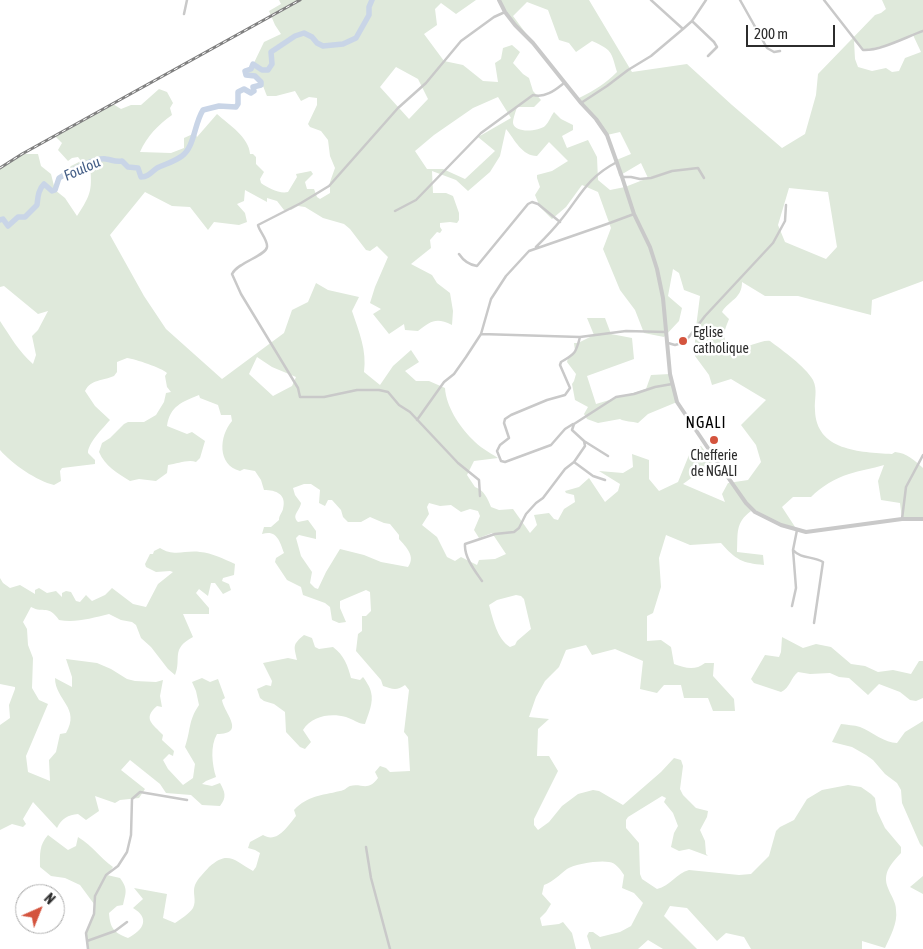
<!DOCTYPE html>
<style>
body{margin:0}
#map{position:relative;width:923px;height:949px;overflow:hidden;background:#fff;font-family:"Asap Condensed",sans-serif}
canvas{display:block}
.north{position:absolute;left:15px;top:884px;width:50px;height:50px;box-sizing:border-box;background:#fff;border:1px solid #ababab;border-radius:50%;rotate:44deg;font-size:14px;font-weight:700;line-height:20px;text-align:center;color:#2c2c2c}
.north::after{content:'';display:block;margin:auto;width:18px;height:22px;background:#d4543e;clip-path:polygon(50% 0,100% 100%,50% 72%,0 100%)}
.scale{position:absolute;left:746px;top:25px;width:89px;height:22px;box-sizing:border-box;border:2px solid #2c2c2c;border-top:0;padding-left:6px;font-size:15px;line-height:18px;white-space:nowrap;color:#2c2c2c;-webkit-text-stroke:4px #fff;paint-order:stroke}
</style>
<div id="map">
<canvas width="923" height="949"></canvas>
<div class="north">N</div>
<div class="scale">200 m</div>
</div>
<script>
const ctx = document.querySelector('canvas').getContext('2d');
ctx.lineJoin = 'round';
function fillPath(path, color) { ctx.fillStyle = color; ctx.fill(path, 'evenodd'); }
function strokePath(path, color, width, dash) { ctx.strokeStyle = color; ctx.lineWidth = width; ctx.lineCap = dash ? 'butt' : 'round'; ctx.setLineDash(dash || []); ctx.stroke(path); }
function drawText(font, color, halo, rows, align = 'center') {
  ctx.font = font + ' "Asap Condensed",sans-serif'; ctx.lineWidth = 5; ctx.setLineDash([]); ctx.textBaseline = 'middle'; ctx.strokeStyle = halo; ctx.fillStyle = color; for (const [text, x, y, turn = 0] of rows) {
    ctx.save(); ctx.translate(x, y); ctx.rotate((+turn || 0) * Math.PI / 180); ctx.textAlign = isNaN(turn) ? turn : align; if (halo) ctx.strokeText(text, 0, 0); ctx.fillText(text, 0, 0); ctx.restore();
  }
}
const green = new Path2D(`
 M 279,0 L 476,0 L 456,14 L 441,3 L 435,9 L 437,25 L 424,34 L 444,61 L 463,65 L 483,81 L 498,82 L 495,63 L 501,59 L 503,48 L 512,45 L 520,52 L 513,63 L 523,74 L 529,78 L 533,91 L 541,100 L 534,107 L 517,107 C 516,111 513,118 513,123 C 515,134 539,131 545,126 C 549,122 551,116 554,112 L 561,119 L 573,125 L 573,130 L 562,136 L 567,148 L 588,140 L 597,157 L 598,180 L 610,190 L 625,187 L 648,178 L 641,163 L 619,176 L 617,163 L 614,161 L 631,154 L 620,132 L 607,135 L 596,119 L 579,102 L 579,98 C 594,91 606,83 617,72 C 611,51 612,50 592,41 L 576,52 L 569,43 L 559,40 L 548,10 L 527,2 L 513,16 L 533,43 L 515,25 L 499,0 L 589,0 L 632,72 L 687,64 L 732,105 L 782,148 L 805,134 L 816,95 L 818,74 L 875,15 L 881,13 L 886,9 L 882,0 L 923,0 L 923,281 L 872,300 L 871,315 L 798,296 L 765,296 L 742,282 C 742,299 729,300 722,312 L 729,319 C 726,327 722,334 726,342 C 733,358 758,339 770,341 C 783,351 805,366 813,380 C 818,390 814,400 815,410 C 816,451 860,452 892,454 L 895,452 C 907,453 914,460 923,468 L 923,519 L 902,519 L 900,503 L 881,500 L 878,481 L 884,465 C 872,469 860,470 849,474 C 835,478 821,487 811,497 L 793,497 L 782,507 L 797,530 L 781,525 L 748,506 L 751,511 C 735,523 738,533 737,552 L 763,555 L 764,565 C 742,563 736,560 721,543 L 690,545 L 666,535 L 659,558 L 661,587 L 653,613 L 647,616 L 647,641 L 661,640 L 671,647 L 674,664 C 685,668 695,671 705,663 L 714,663 L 713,676 L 734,699 L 735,711 L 713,711 L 708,698 L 684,698 L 681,685 L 664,685 L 657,693 L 640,689 L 643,661 L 615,649 L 592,655 L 586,645 L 566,650 L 559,667 L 545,681 L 536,697 L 529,717 L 549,719 L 538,729 L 537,756 L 549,756 L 558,771 L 534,819 L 534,825 L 538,830 L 549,822 L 562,806 L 578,794 L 593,790 L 599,791 L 623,805 L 661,772 L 674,758 L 681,760 L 683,766 L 680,789 L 683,795 L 696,808 L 708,811 L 707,817 L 700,830 L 705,841 L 706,854 L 708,856 L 689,849 L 679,851 L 671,847 L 674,833 L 678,826 L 673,813 L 664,802 L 666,798 L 662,796 L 628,817 L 626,820 L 626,828 L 639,843 L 640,874 L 642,879 L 657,889 C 670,886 677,873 689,870 L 739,875 L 751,874 L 769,856 L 776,831 L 780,827 L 794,820 L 807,799 L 822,790 L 848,785 L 861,787 L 871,794 L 875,798 L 877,811 L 885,828 L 901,847 L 901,853 C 891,864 882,873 888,888 C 891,896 896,902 896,910 C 898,923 890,937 885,948 L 862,941 L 862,949 L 751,949 L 744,937 L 726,933 L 717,941 L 687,908 L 670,906 L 664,916 L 697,949 L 663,949 L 648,940 L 638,949 L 591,949 L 587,936 L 589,932 L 593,932 L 600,937 L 620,932 L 631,926 L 643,903 L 634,893 L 622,888 L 624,875 C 620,869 616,863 609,862 C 599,860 575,864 567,869 C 559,875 554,881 544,885 L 542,894 L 551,904 L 546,912 L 540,918 L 542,926 L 559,924 L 563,922 L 572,933 L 576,949 L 88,949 L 86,933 L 94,914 L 94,904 L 80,885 L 65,878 L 51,876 L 40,867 C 40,854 39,845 48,835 L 68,850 L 76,846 L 78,837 C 94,847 99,857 113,867 L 107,875 L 120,878 C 128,889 126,892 123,905 L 117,906 L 109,913 C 110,928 114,933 128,938 C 144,930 150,918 133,908 L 143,899 L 134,888 L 167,894 L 163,918 L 175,923 C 181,919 189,914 193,908 C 197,900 192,893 195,885 C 198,878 204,873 209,867 C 228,850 234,860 253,871 L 256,867 L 260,853 L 255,850 L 248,848 L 250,842 L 263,835 C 277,844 288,826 296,816 L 294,810 C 309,795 320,796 340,791 C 344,791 347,787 350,786 C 362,783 368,792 378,778 L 375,772 L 380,766 L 386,768 L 390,772 L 410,771 L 408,737 L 404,732 L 409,690 L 405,685 C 397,691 392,689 383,686 L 381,680 L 356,651 L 358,634 L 362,631 L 362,616 L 366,616 L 371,611 L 370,592 L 366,590 L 340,601 L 340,608 L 346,622 L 339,623 L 332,620 L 330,607 L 325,603 L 303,595 L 301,587 L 287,580 L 275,562 L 276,558 L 284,553 C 280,542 277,529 262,534 L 264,527 L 271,527 L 279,520 C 279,515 282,513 283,509 C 287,494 276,490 264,490 L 261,480 L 255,471 L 244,469 L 240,471 C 217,465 219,436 232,421 L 231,415 L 221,415 L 218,405 L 200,398 L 199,395 C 182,402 170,406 167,426 L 187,434 L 192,432 L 205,441 L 200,458 L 196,462 C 188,459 177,464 168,465 L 167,473 L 156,481 L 139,479 L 130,481 C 117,473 105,466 99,452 L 102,443 L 110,438 L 124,424 L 128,422 L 144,422 L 156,415 L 164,402 L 166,393 L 171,392 L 167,387 L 165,376 L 167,373 C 162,368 135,359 127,358 L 117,362 L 117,372 L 114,376 C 103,381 91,379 85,391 L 95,406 L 110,420 C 103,428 88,443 88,453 L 95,460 L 95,464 L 62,468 L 60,471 L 61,481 L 54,485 C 37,481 12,464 0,450 L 0,321 C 10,336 19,352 33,364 L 36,355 L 32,336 L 38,330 L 48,311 L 38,314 L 4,286 L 0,287 L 0,168 L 22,154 L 38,154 L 41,166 L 51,174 L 55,190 L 65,198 L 77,216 C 92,193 92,190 90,163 L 62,176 L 71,166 L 81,161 L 78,157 L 72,158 L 68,161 L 58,150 L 62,143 L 55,136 L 113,104 L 121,109 L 131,105 L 141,105 L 159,89 L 167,92 L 173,103 L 170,108 L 172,115 C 158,125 147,136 140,152 L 171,153 L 184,148 L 184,138 L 195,133 L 197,137 L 217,114 C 229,125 249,137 250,154 L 253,154 L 256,157 L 256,164 L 264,172 L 260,179 L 261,183 C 268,188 279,194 288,192 L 297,177 L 296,174 L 311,171 L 313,174 L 305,182 L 307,189 L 314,189 L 317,197 L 320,199 L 330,193 L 330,182 L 335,168 L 330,156 L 328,140 L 321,131 L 310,127 L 308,124 L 317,105 L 317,98 L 309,97 L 301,101 L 295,91 L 276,96 L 267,96 C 262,83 261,77 246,75 L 245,71 L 251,69 L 264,42 L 281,34 L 275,25 L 269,11 L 281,4 ZM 913,35 L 921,52 L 905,58 L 899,71 L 892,72 L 886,68 L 872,71 L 858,67 L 855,59 L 854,41 L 863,50 L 888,45 ZM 396,67 L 418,79 L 428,99 L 409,119 L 380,87 ZM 498,97 L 511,118 L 478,137 L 495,151 L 465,179 L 443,169 L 427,169 L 415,151 L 434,135 L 473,108 ZM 506,129 C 515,140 522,156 537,156 L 549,142 L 568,161 L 552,171 L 537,175 L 537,178 L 540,187 L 535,195 L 540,207 L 552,219 L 566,207 L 582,185 L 598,192 L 611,228 L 603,249 L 620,290 L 635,310 L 644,333 L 664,337 L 679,321 L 682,308 L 668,296 L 673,269 L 679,273 L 684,290 L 700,296 L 695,335 L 695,356 L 709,375 L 712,385 L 731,379 L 766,400 L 741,425 L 756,445 L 761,462 L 748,480 L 728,483 L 722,494 L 725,502 L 683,484 L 713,462 L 701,446 L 689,455 L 678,482 L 659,491 L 649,479 L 649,460 L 632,454 L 633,467 L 623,473 L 599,471 L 620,484 L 618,491 L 605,502 L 589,478 L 579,487 L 565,491 L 566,493 L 574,495 L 575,502 L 564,509 L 558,520 L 554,519 L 549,513 L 534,515 L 537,525 L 530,533 L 513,509 L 499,510 L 491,507 C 488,499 484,490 475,487 L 467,475 L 474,461 L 498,458 C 489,452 479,447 472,439 C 459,426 446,406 445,388 L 429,381 L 416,381 L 405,371 L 419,362 L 411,350 L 393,366 L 380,385 L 364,372 C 367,350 359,332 352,311 L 359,297 L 328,290 L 316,283 L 308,302 L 292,310 L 284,333 L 222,379 L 166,329 L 144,296 L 110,235 L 145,192 L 172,206 L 190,207 L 208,230 L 214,222 L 239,225 L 247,222 L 245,213 L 237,204 L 244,201 L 245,190 L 267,202 L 267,198 L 277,201 L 284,210 L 291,210 L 298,206 L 305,207 L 323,218 L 344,224 L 350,229 L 366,250 L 370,251 L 377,246 L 388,257 L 375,287 L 370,303 L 381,309 L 373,314 L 389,334 L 404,324 L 405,330 L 418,331 C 431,321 436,317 452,325 L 453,311 L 450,293 L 437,283 L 432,275 L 411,264 L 431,248 L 430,240 L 437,232 L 440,233 L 442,230 L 440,227 L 440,223 L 450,222 L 457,223 L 459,220 L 459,213 L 453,196 L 446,193 L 433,193 L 432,171 L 456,180 L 468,191 L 490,172 L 500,156 ZM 789,188 L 828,192 L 837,247 L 826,259 L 785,242 L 778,225 ZM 257,357 L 272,367 L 296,377 L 292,386 L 273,396 L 249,374 ZM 304,484 L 311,484 L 320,490 L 319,503 L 325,506 L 328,500 L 332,500 L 341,510 L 343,517 L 348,522 L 361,522 L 370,517 L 384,523 L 390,524 L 399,535 L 399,539 C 406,547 416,556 408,567 L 381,562 L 364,555 L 340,549 L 326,572 L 318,589 L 315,588 L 310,583 L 312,572 L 301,556 L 296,538 L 299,535 L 316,539 L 316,531 L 308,520 L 298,522 C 291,515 300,511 301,503 L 295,495 L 293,488 ZM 429,503 L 440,506 L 451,505 L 461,512 L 470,509 L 478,511 L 480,516 L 474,530 L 479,538 L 492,533 L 506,554 L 495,559 L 479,560 L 477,565 L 461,557 L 455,561 L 447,557 L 437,537 L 422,525 L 429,514 L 427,507 ZM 516,595 L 521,596 L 524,599 L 531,629 L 517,641 L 515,645 L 510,647 C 497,639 493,619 489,605 L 497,600 Z
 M 587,318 L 605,318 L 611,334 L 632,338 L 634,359 L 587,376 L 596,404 L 646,389 L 651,375 L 670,374 L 677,402 L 648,414 L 638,423 C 632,421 625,422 620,419 L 598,423 L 587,419 L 584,414 L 588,407 L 575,400 L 572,384 L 574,381 L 576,374 L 567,362 L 568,358 L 575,351 L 574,343 L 578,343 L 594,335 Z
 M 160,548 C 174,557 185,550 200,552 C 212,553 224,559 235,564 L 234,575 L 223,578 L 222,581 L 229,584 L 231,590 L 223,594 L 215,583 L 211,583 L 208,596 L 199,589 L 196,593 L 209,608 L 209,614 L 183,614 L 193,637 C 170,649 182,659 175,675 L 168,669 L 151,647 L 141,638 L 136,625 L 132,622 L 121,620 L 109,614 C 92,618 76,623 59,620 C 48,604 44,614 31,607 L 23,622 L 27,629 L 28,645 L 33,658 L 32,688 L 39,700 L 48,704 L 26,756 L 28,772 L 50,781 L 49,760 L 56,752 L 60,734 L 66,733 C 81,708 55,700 55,678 L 72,687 L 72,677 L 66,659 L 97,663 L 111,669 L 127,679 L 135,681 L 156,682 L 163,680 L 160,696 L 162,707 L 157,706 C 142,719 153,724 163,735 L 162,740 L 174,751 L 173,756 L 169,754 L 163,760 L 168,769 L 183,785 L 193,778 L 195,764 L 185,747 C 191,730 188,721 199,705 L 196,691 L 192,682 L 202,678 L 210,682 L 218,679 L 225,698 L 222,700 C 224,713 247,734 217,734 C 210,746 212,764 216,777 L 206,781 L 202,784 L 212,786 L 220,783 C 225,792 227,797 220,806 L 202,805 L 191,795 L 166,793 L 160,784 L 130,760 L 121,770 L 145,789 L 139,798 L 120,800 L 115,803 L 95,796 L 99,811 L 86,820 L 78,814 C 68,815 62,818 57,828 L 33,802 L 23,819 L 26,824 L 23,827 L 12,824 L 0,830 L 0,725 L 10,718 L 9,705 L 15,689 L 15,687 L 0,684 L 0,578 L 3,583 L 10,588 L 20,585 L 35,594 L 35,590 L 39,588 L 47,593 L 56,591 L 62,597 L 62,593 L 66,591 L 71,592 L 76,601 L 80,602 L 86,595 L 92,601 L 105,595 L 112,588 L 133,604 L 146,607 L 158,584 L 173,572 L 170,571 L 156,572 L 146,567 L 145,564 L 150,554 L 153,554 L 154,551 Z
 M 304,635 L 312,638 L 315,647 L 319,649 L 333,647 C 344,655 348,666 351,678 L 360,680 L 363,677 C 366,681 370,687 371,692 C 374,702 368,715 365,724 C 358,724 353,719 346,717 C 330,713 312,716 303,730 L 311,742 L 305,749 L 300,747 L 286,732 L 285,712 L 274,704 L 264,701 L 260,698 L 257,689 L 266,685 L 271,686 L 272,681 L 263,663 L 288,658 L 297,660 C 294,646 292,645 304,635 Z
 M 782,637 L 803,648 L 816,644 L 831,647 L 851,664 L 865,666 L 878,672 L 893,670 L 911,674 L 919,661 L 923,661 L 923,698 L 916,701 L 910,700 L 900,692 L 879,684 L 868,695 L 849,678 L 839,677 L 830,673 L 810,674 L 798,672 C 791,677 790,688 781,692 L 754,683 L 751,679 L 765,655 L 779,657 L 781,652 Z
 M 923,721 L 923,847 L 920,844 L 902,803 L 901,790 L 897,783 L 885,774 L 873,760 L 866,755 L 852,747 L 832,742 L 841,724 C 847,725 854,725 860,727 C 872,732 885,743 897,743 L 905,732 Z
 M 923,876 L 923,894 L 910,887 Z`);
const river = new Path2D(`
 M 0,220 L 3,219 L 8,226 L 18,217 L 25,217 L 37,205 C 38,197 38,190 44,184 L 52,191 L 55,190 L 59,178 C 69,172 95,157 106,159 C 113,160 114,162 122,161 L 128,167 L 138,168 L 141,177 C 149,177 151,172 157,168 C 165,164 174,162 182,156 C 195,146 194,124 203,110 L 219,106 L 236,107 L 238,104 L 238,92 L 244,89 L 251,93 L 254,91 L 253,87 L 261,85 L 261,82 L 255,76 L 246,75 L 245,71 L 251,69 L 253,64 L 262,70 L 268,70 L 272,64 L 271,52 L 295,36 L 304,33 L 312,37 L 317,43 L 323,46 L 343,44 L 356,38 L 369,15 L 369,7 L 372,0`);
const minor = new Path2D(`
 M 651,0 L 683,29
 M 740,0 L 767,48 L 774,52 L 780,51
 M 824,0 L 863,50 C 880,51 906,37 923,31
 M 184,14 L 187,0
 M 692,21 L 714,42 L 717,47 L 708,56
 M 581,103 L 607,86 L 628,70 L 651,56 L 683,29 L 692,21 L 706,0
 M 622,177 L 631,177 L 640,179 L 651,178 L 672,171 L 698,168 L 704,178
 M 395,211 L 416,200 L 481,133 L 533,95 C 546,98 555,90 564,83
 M 536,247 C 544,239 553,230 560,221 C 580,197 586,178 617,162
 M 459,254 C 463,260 470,265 477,266 L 528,204 L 532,202 L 538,204 L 560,222
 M 481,334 L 580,337 L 626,331 L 666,332
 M 668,343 L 675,345 L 685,342 L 705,316 L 773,243 L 785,221 L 786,205
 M 417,420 L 444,382 L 454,374 L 466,357 L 481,334 L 491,299 L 506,276 L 529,251 L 607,224 L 634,214
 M 573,424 L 565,429 L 551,445 L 505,462 L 501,461 L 497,451 L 500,445 L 509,438 L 504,423 L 505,419 L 511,415 L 547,400 L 565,395 L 570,388 L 560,365 L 561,362 C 575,354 576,353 580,337
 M 584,441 L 608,456
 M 574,462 L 593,476 L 605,480
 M 480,496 L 479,480 L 458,463 L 410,412 L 399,405 L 388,392 L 379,390 L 357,390 L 324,397 L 300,397 L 298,388 L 241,294 L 232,274 C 238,262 266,256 267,247 C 268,240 259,231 258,225 L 301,203 L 329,186 L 398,108 L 426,83 L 461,41 L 494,17 L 505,12
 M 902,519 L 906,487 L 923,455
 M 793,550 C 801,559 813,556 823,562 L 814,623
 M 482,581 C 475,571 464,557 465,544 L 495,534 L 514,532 L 519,528 L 526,514 L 536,503 L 543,498 L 565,469 L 574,462 L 585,446 L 584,441 L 572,430 L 574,424 L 616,397 L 634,394 L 655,387 L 672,384
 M 792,606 L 796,588 L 793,550 L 797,530
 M 366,847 L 371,878 L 390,949
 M 87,941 L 115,931 L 127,922
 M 88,949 L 86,933 L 94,914 L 95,896 L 106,875 L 118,866 L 127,852 L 131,835 L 132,799 L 140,792 L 187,800`);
const tertiary = new Path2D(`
 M 499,0 L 505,12 L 515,25 L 533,43 L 581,103 L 596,119 L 607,135 L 622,177 L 634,214 L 650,247 L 657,269 L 663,298 L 670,374 L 677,402 L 718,463 L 746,503 L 755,512 L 781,525 L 806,532 L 902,519 L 923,519`);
const rail = new Path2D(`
 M 0,168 L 22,154 L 300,0`);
const markers = [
 [683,341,5,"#d4543e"],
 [714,440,5,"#d4543e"]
];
const poiNames = [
 ["Eglise",693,333],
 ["catholique",693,349],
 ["Chefferie",714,456,"center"],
 ["de NGALI",714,472,"center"]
];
const waterNames = [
 ["Foulou",82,169,-24]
];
const quarterNames = [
 ["NGALI",706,423]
];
fillPath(green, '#dfe9db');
strokePath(river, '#c9d5e7', 5.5);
strokePath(minor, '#c9c9c9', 2.5);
strokePath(tertiary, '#c9c9c9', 4);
strokePath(rail, '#818181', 3);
strokePath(rail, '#fff', 1, [4]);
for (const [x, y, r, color] of markers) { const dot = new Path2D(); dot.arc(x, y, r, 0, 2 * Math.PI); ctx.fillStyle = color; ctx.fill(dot); strokePath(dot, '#fff', 2); }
drawText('14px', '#2c2c2c', '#fff', poiNames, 'left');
drawText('italic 15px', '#435d86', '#fff', waterNames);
ctx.letterSpacing = '1px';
drawText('16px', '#000', '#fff', quarterNames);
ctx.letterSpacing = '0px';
</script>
